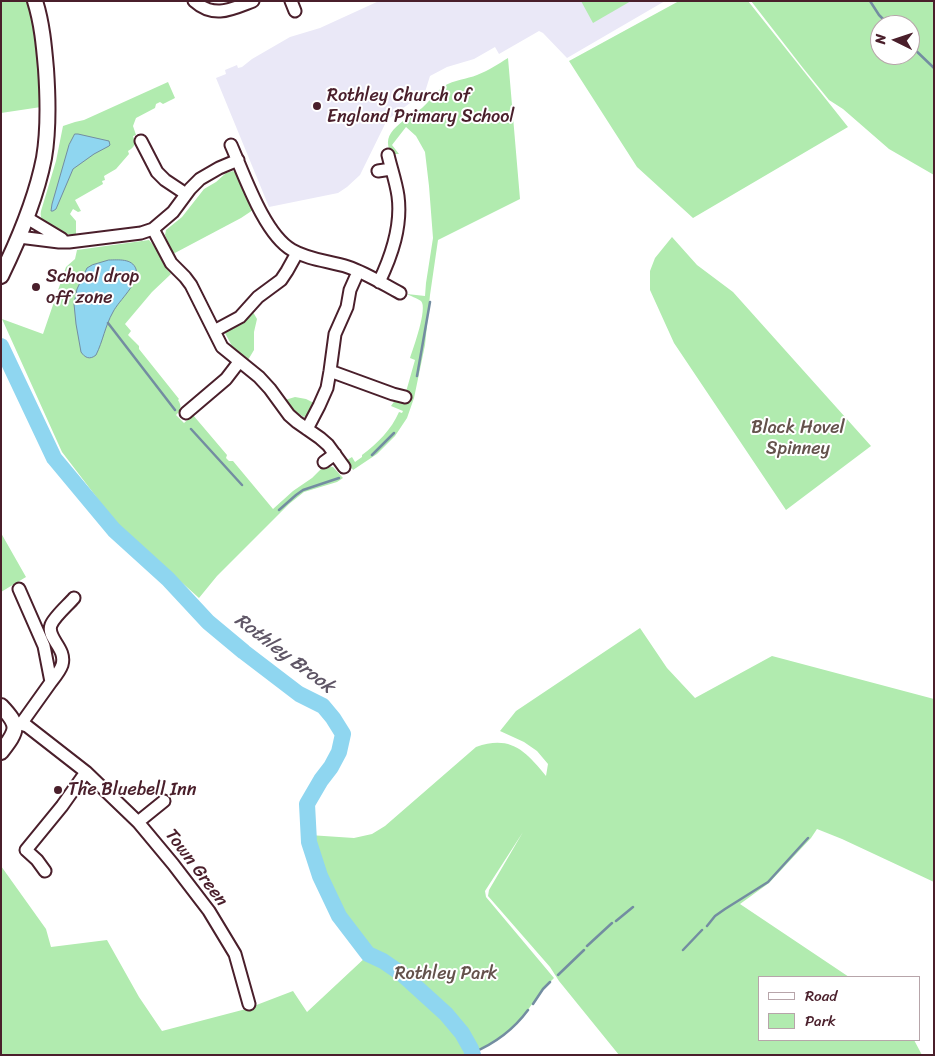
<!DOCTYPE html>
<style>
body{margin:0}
#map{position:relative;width:935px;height:1056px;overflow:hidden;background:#fff;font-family:Sriracha,sans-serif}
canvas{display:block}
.frame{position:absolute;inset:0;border:2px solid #4a1f2b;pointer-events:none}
.legend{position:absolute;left:758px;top:976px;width:162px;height:65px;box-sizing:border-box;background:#fff;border:1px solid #b7a5aa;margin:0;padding:6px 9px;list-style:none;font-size:15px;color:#4a1f2b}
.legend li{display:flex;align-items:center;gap:10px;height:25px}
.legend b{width:25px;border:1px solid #b7a5aa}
.north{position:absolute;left:870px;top:15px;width:50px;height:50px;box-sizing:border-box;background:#fff;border:1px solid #b7a5aa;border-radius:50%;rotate:274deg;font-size:14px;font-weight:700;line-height:20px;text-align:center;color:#4a1f2b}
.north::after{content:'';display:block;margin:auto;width:18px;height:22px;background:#4a1f2b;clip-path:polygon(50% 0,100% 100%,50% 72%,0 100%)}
</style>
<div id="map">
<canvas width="935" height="1056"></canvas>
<div class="frame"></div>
<ul class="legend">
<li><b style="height:6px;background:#fff"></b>Road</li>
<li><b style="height:14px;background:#b1ebaf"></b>Park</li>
</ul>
<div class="north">N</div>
</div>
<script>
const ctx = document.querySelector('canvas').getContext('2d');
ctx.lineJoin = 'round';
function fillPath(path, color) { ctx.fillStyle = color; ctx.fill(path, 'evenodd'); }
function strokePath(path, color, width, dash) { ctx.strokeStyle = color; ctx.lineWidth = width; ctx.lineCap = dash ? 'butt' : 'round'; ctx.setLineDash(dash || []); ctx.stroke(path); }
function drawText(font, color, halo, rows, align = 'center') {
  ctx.font = font + ' Sriracha,sans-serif'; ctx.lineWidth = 4; ctx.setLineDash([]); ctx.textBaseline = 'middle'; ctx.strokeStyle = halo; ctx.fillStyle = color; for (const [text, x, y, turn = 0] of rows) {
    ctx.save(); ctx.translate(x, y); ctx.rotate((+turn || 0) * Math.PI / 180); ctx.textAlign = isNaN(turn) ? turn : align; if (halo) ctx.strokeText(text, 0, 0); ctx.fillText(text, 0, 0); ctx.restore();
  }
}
const built = new Path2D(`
 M 379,1 L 665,1 L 567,58 L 543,33 L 539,31 L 499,54 L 495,47 L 474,59 L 447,67 L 430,76 L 425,92 L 387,120 L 360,175 L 347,187 L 338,193 L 269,207 L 216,78 L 226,74 L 225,70 L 237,65 L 238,68 L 242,67 L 252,59 L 290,37 L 320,28 Z`);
const green = new Path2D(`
 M 1,1 L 29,1 C 37,36 40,71 41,107 L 1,113 Z
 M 581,1 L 631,1 L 593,23 Z
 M 679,1 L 748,1 L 848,127 L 693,218 L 637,167 L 569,61 Z
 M 751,1 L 934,1 L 934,175 L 889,149 L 843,109 L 829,100 L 803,68 ZM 880,25 L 910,25 L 910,55 L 880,55 Z
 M 508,58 L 520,199 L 438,240 L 430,295 L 425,345 L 414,398 L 407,418 L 395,436 L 377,454 L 353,470 L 347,460 L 352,457 L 355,462 L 362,457 L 362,455 C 378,443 391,430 399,412 L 402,413 L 403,411 L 391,406 L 396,399 L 404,399 L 415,360 L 410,358 C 413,349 428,308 421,301 C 417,298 410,296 407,294 L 425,296 L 426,283 L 433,238 L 429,186 L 425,152 L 416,136 L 406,127 L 392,145 L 399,154 L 392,154 C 377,132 408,119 422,108 C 430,101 435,92 444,86 C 454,80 467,79 477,75 C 488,71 498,64 508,58 Z
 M 168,82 L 175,98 L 163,104 L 160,102 L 156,104 L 155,108 L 136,118 L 133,126 L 136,135 L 133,136 C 136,144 135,147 128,151 L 129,154 L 116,169 L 104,176 L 105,180 L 102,181 L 103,184 L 75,200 L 81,211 L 78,212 L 73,209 L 70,214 L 76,221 L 76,235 C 67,236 50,229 44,223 C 41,219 40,215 41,211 L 56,161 L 63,126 L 75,122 L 84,120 Z
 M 233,171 L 236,173 L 253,210 L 241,218 L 173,254 L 165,235 L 166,230 L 182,217 L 204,189 L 216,182 L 226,173 Z
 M 672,237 L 697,265 L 733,292 L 871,446 L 786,510 L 674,343 L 650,290 L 650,271 L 655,258 Z
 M 149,240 C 159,250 161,264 171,274 L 152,292 L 125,324 L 131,331 L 128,335 L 139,346 L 139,349 L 179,399 L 178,400 C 182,406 181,410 176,415 L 184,423 L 193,415 L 227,455 L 226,458 L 229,461 L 233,461 L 273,509 L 293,491 L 312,478 L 322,468 L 323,469 L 328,466 L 333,467 L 343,478 L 337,482 L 304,492 L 289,504 L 217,576 L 199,598 L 117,524 L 62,452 L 2,319 L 43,334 L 66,267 L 75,259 L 77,250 Z
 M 253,312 L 257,319 L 254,332 L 254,350 L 248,360 L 233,348 L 225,333 L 241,324 Z
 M 295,397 L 306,399 L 314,403 L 308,415 L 304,417 L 294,411 L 285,400 Z
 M 1,533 L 26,577 L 1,592 Z
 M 640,628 L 667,668 L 695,698 L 772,656 L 934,699 L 934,882 L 842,839 L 817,829 L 811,838 L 769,883 L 740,904 L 849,977 L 759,977 L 759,1040 L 914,1040 L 922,1055 L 619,1055 L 559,981 L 550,967 L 488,896 L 489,890 L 523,832 L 485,891 L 486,897 L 554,978 L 543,989 L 522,1018 L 510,1029 L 494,1042 L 470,1055 L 1,1055 L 1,866 L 46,929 L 51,947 L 107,940 L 139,997 L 162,1031 L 246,1009 L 293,991 L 307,1012 L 367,956 L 368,954 C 358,941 347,929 339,916 C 329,900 308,853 309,835 L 354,838 L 372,834 L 385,826 L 476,747 C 510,735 525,750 546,776 L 548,764 L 537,751 L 524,742 L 500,731 L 516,711 Z`);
const water = new Path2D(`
 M 75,134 L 78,134 L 109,141 L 110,145 L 109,146 L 94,154 L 73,169 L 56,209 L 53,211 L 51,211 L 52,204 L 69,145 Z
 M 109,260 C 118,260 132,258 136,269 C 140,283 119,300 113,312 C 105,326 103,341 96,355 C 90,360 85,358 81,352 L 76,324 L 74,304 L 77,289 L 87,268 L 92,265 Z`);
const stream = new Path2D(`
 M 870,1 L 879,15 L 889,25
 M 910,45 L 934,68
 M 108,323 L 175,410
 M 417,376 L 430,302
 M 191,429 L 242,485
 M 372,455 L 394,433
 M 279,510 L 296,495 L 303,490 L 339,478
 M 616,921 L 633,907
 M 707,926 L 715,916 L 725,909 L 768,882 L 808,838
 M 587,946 L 612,923
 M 683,950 L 702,930
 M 558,975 L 584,950
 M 533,1004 L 543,989 L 550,982
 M 472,1053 C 494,1044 514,1029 528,1010`);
const river = new Path2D(`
 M 1,346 L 54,458 L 114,530 L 168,579 L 208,622 L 244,652 L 299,694 L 323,706 L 333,718 L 343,734 L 339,752 L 331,767 L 321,780 L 307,804 L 309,842 L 320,876 L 339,916 L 368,954 L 383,961 L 402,974 L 446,1014 L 462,1033 L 471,1049 L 473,1055`);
const minor = new Path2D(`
 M 194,1 C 214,19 232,9 253,1
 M 291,1 L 295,11
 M 141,141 L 157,172 L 165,180 L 186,194
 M 231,145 C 244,174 264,234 292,250 C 309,260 329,261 348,267 C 366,273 383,284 400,293
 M 378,171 L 391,169
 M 27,218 L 62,239
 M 153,229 L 171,263 L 185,277 L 191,285 L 222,347 L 259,377 L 270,389 L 289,415 L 297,422 L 320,438 L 328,445 L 344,467
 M 19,237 L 59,242 L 69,242 L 141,233 L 153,229 L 173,212 L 190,189 L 200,179 L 219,168 L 238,160
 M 379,282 C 392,255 402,226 398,196 C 396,182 391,168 388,155
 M 214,331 L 240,317 L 258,297 L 281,280 L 287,271 L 297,253
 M 330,371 L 393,394 L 405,397
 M 186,413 L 226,379 L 239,362
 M 307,429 L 319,406 L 327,388 L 330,371 L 335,334 L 347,307 L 350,290 L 358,272
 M 324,462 L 335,454
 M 19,589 L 44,646 L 51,682 L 21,724
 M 51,682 C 55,677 60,671 62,665 C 67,648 46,638 51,625 C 54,617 68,605 74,598
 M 15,724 L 21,724 L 27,726 L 86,772 L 138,822 L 173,864 L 209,911 L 235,954 L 249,1004
 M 138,822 L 164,801
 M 45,871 L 37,860 L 26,850 L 62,806 L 86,772`);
const tertiary = new Path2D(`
 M 1,276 C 19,239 36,199 44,158 C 49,129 48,98 46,69 C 44,46 42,23 35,1
 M 1,706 C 20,726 18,730 1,752`);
const markers = [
 [317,106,5,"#4a1f2b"],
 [36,287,5,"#4a1f2b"],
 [58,790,5,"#4a1f2b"]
];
const poiNames = [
 ["Rothley Church of",327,96],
 ["England Primary School",327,117],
 ["School drop",46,277],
 ["off zone",46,298],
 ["The Bluebell Inn",68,790]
];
const parkNames = [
 ["Black Hovel",798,428],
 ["Spinney",798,449],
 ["Rothley Park",446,974]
];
const streetNames = [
 ["Town Green",196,868,53]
];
const waterNames = [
 ["Rothley Brook",284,654,37]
];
fillPath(built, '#eae8f7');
fillPath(green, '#b1ebaf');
fillPath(water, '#8fd6f0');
strokePath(water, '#738da1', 1);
strokePath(stream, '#738da1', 2.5);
strokePath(river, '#8fd6f0', 16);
strokePath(minor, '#4a1f2b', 15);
strokePath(tertiary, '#4a1f2b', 18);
strokePath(minor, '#fff', 11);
strokePath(tertiary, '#fff', 14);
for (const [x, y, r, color] of markers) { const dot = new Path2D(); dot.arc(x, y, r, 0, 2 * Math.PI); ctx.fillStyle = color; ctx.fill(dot); strokePath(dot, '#fff', 2); }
drawText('18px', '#4a1f2b', '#fff', poiNames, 'left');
drawText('18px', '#64524c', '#fff', parkNames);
drawText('18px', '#4a1f2b', '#fff', streetNames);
drawText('italic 19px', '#5f5666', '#fff', waterNames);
</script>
